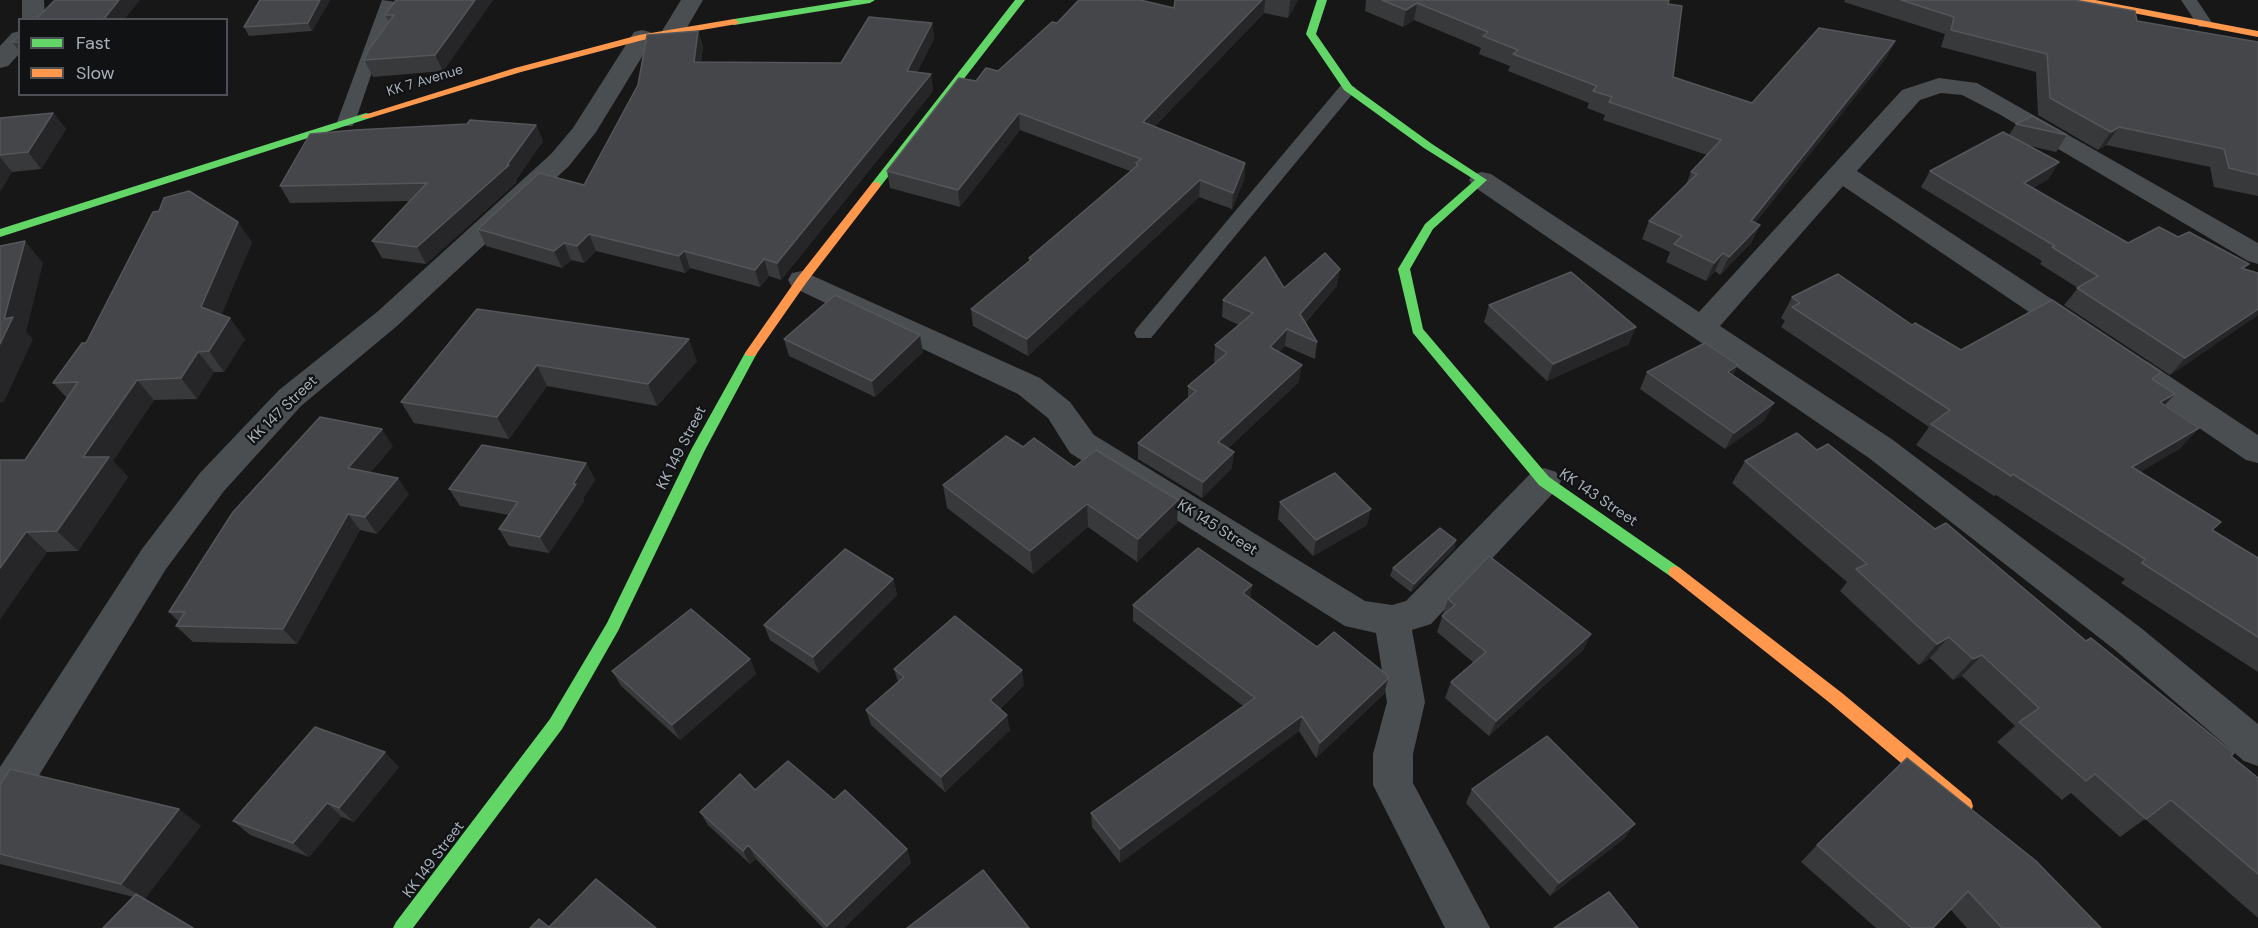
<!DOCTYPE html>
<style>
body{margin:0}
#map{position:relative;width:2258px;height:928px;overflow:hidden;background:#171718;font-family:"DM Sans",sans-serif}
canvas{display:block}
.legend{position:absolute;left:18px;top:18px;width:210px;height:78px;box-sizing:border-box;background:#111214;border:2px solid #4d5156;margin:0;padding:8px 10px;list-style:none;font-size:18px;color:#a8b0b9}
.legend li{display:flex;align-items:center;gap:12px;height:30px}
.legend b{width:30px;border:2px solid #4d5156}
</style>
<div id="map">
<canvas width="2258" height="928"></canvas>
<ul class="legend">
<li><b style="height:8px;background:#63d668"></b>Fast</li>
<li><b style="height:8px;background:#ff974d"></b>Slow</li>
</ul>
</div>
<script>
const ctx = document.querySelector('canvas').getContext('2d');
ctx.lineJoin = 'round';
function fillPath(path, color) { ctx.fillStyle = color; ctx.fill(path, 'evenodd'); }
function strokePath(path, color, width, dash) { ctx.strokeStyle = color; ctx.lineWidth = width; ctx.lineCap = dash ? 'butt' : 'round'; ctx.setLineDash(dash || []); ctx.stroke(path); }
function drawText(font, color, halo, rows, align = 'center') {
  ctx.font = font + ' "DM Sans",sans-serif'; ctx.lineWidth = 4.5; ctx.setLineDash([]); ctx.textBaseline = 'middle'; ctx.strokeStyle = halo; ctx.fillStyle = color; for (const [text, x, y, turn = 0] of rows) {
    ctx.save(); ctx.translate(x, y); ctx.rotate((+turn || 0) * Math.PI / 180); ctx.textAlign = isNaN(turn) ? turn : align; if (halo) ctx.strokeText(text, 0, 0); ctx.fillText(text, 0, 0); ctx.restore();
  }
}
const lane = new Path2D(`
 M 382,0 L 396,2 L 355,122 L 352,126 L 340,126 L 337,122 Z
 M 2181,0 L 2197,0 L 2213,24 L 2211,27 L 2199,27 Z
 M 1348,83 L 1356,88 L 1354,92 L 1151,338 L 1137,338 L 1134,333 L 1137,328 L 1342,84 Z`);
const street = new Path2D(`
 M 22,0 L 44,0 L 45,20 L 22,20 Z
 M 681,0 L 703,0 L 682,36 L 666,36 L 662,31 Z
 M 642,30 L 650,32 L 654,37 L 596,132 L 569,166 L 397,326 L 301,406 L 224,491 L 166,569 L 14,816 L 0,822 L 0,767 L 142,549 L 200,473 L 279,390 L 377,312 L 551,154 L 573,128 L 634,32 Z
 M 20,31 L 20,53 L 8,66 L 0,68 L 0,46 L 12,33 Z
 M 1939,78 L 1977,83 L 2258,243 L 2258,264 L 2248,261 L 1999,114 L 1962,95 L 1941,93 L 1920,100 L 1857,171 L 2088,323 L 2092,330 L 2088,337 L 2077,340 L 2066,337 L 1843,186 L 1720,326 L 1893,440 L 2141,628 L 2258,724 L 2258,766 L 2244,761 L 2115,650 L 1869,458 L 1473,186 L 1469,180 L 1473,174 L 1482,172 L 1491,174 L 1699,312 L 1902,90 Z
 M 802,271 L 1040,378 L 1070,402 L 1094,435 L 1365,601 L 1392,605 L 1406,601 L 1532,472 L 1544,468 L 1556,472 L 1561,481 L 1556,490 L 1431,624 L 1412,630 L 1425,702 L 1413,754 L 1413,783 L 1490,928 L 1445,928 L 1373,785 L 1373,754 L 1387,702 L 1376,633 L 1345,626 L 1070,453 L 1048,418 L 1018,394 L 792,287 L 788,280 L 792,273 Z
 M 2137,359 L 2148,362 L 2258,435 L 2258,463 L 2246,460 L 2126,378 L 2122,370 L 2126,362 Z`);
const fast = new Path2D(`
 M 853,0 L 875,0 L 870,3 L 734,25 L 729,22 L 734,19 Z
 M 1015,0 L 1025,0 L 880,187 L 872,187 L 872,183 Z
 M 1317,0 L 1327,0 L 1316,34 L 1352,86 L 1432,144 L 1487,180 L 1433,229 L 1410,269 L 1423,329 L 1549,477 L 1680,568 L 1682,572 L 1680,576 L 1675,578 L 1670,576 L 1539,485 L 1413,333 L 1398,269 L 1425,224 L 1475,180 L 1424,148 L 1344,90 L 1306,34 Z
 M 366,113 L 370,114 L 370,118 L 0,237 L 0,229 Z
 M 751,349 L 757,353 L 705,450 L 618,631 L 562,729 L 413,928 L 393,928 L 396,922 L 550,719 L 607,623 L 691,450 L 745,353 Z`);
const slow = new Path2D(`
 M 2076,0 L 2095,0 L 2258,31 L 2258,37 L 2081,3 Z
 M 734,19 L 739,22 L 737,24 L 643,40 L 521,72 L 370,118 L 362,118 L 361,116 L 515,68 L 639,35 Z
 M 876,182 L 880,183 L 880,187 L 806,283 L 755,356 L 747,356 L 745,353 L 747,350 L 798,277 L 872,183 Z
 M 1675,566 L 1680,568 L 1842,693 L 1971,800 L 1973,806 L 1971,812 L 1965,814 L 1959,812 L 1830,703 L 1670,576 L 1668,572 L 1670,568 Z`);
const wall = new Path2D(`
 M 260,0 L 330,0 L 312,31 L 249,36 L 244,27 Z
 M 493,0 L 443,71 L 373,77 L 364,60 L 389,22 L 385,15 Z
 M 1175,0 L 1298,0 L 1288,18 L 1264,13 L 1154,127 L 1245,163 L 1244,180 L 1232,209 L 1199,197 L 1028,356 L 973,326 L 971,309 L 1029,262 L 1029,258 L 1130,171 L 1020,130 L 960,207 L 890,188 L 887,171 L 976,81 L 998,71 L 1057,23 L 1174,8 Z
 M 1366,0 L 1669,0 L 1668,4 L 1673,77 L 1752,103 L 1895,41 L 1886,58 L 1755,223 L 1760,225 L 1751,243 L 1720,275 L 1715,271 L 1706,281 L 1666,262 L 1670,252 L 1642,239 L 1649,221 L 1686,185 L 1691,172 L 1707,155 L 1603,120 L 1605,115 L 1587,108 L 1589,103 L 1508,71 L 1510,66 L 1479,54 L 1481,48 L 1414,20 L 1403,27 L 1365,11 Z
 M 1845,0 L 2074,0 L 2137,21 L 2258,42 L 2258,196 L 2214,187 L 2210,167 L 2106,145 L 2098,150 L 2038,115 L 2036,72 L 1941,47 L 1945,34 L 1844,2 Z
 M 932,23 L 934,39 L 917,72 L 931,74 L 933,91 L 781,280 L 769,276 L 760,287 L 690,268 L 685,273 L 596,251 L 584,263 L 571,260 L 562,268 L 486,246 L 478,229 L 584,185 L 698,31 L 703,47 L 701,62 L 841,63 Z
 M 20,35 L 20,52 L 12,42 Z
 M 53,113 L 66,129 L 41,169 L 12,172 L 0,191 L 0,118 Z
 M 2016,124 L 2067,135 L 2056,152 L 2030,146 L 2059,162 L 2048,179 L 2033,188 L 2128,243 L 2178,237 L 2249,264 L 2244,269 L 2258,273 L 2258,315 L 2170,375 L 2064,305 L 2078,288 L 2040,264 L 2042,261 L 1921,187 L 1930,171 L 2009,135 Z
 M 536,125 L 543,141 L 516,180 L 517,182 L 426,264 L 382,258 L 372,241 L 410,201 L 290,203 L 280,186 Z
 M 252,242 L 221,315 L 245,339 L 224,372 L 214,372 L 197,399 L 154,400 L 113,461 L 128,477 L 78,551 L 47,552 L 0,619 L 25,460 L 67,398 L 53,383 L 86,343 Z
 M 1337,286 L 1305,323 L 1317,342 L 1315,359 L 1285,346 L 1279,352 L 1299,382 L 1228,448 L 1232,468 L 1202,498 L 1138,459 L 1138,443 L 1188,398 L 1188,386 L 1215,363 L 1214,362 L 1215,345 L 1239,325 L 1222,317 L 1223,300 L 1284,288 Z
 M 1792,297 L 1912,325 L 1961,350 L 2154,380 L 2175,394 L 2165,405 L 2199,428 L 2179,449 L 2140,472 L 2212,530 L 2258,558 L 2258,672 L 2121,583 L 2125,579 L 1996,495 L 1994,496 L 1916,445 L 1929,427 L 1781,327 L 1785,321 L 1781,318 Z
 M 1489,305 L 1629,344 L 1547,381 L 1484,322 Z
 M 477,309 L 697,361 L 657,406 L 547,386 L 509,439 L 414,423 L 401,402 Z
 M 784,339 L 923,352 L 875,397 L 789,356 Z
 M 1738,365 L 1733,375 L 1765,420 L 1725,449 L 1640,389 L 1647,372 Z
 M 393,446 L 370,473 L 409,494 L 377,534 L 360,530 L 297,644 L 193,642 L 176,626 L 179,622 L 169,612 Z
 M 1023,447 L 1074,467 L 1178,500 L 1177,523 L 1137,562 L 1088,527 L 1033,574 L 947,508 L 943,485 Z
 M 1817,450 L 1935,529 L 2086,641 L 2258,778 L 2258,918 L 2145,819 L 2120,837 L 2071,793 L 2062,800 L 1997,742 L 2015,726 L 1962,676 L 1953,680 L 1930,658 L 1919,665 L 1840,591 L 1847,582 L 1732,483 L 1745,461 Z
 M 586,463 L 595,480 L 583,498 L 584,501 L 549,553 L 509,546 L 499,529 L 509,515 L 460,506 L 449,489 Z
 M 1280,502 L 1367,525 L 1313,556 L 1278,519 Z
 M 1456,540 L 1454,549 L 1411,592 L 1390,576 L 1393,568 Z
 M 893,579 L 897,595 L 819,673 L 770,640 L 764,625 Z
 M 1252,585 L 1250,598 L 1317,647 L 1388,679 L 1384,694 L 1316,758 L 1299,731 L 1120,863 L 1092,827 L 1091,813 L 1243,706 L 1133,621 L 1133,605 Z
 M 1448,599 L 1591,634 L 1583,650 L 1489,736 L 1445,698 L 1451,682 L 1474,663 L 1437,632 Z
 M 750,659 L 756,674 L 680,740 L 621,686 L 612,671 Z
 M 894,669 L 1024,685 L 1000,709 L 1010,730 L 945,792 L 871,725 L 866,710 L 898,682 Z
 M 399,767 L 354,822 L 342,817 L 309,857 L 250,835 L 233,821 Z
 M 0,785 L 201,826 L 134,897 L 0,864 Z
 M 1472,789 L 1625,838 L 1550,896 L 1466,803 Z
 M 755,790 L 834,800 L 907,849 L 911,863 L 844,928 L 823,928 L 756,859 L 750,864 L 708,825 L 700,812 Z
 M 1817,845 L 2101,928 L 1967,928 L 1950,909 L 1933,928 L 1876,928 L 1801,862 Z`);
const shadedWall = new Path2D(`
 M 119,0 L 140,0 L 124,20 L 103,20 Z
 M 320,0 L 330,0 L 312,31 L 308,23 Z
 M 475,0 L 493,0 L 443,71 L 435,55 Z
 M 1262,0 L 1265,0 L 1264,13 L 1143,139 L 1143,122 Z
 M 1291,0 L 1298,0 L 1288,18 L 1290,2 Z
 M 1417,3 L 1414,20 L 1403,27 L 1406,10 Z
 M 932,23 L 934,39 L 909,87 L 907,71 Z
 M 698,31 L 703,47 L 699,79 L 694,62 Z
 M 1895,41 L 1886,58 L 1742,240 L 1751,221 Z
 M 931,74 L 933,91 L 781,280 L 777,263 Z
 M 53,113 L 66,129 L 41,169 L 28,152 Z
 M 1019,113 L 1020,130 L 960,207 L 958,190 Z
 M 536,125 L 543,141 L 516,180 L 517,182 L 426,264 L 417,247 L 507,165 Z
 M 2119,127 L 2106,145 L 2098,150 L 2111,132 Z
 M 0,157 L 12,172 L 1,191 L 0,190 Z
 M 2059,162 L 2048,179 L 2013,199 L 2024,183 Z
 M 1245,163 L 1244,180 L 1232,209 L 1233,193 Z
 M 1200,180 L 1199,197 L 1028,356 L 1027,339 Z
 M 238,222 L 252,242 L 216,328 L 201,307 Z
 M 1760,225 L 1751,243 L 1720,275 L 1729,257 Z
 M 589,234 L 596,251 L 584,263 L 577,246 Z
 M 25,241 L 43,263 L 26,332 L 33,339 L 4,402 L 0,403 L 0,245 L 15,262 Z
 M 564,243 L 571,260 L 562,268 L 554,251 Z
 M 684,251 L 690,268 L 685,273 L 679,256 Z
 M 1723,253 L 1715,271 L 1706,281 L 1714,263 Z
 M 764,259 L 769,276 L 760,287 L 755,270 Z
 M 1340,269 L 1337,286 L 1297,331 L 1300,314 Z
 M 2258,309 L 2258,315 L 2170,375 L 2185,358 Z
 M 230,318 L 245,339 L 224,372 L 209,351 Z
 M 1636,327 L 1629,344 L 1547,381 L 1553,364 Z
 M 1287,329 L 1285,346 L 1268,364 L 1270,347 Z
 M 920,335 L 923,352 L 875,397 L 872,381 Z
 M 689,339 L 697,361 L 657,406 L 648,384 Z
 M 198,352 L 214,372 L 197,399 L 181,378 Z
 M 537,365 L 547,386 L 509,439 L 497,417 Z
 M 1302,365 L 1299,382 L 1217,459 L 1218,442 Z
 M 1738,365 L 1729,382 L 1728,372 Z
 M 137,380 L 154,400 L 113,461 L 128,477 L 78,551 L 57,531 L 83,457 Z
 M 2175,394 L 2156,414 L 2160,402 Z
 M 1774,403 L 1765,420 L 1725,449 L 1734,433 Z
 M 2199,428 L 2179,449 L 2113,488 L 2132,467 Z
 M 382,429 L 393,446 L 360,485 L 348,468 Z
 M 1234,452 L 1232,468 L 1202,498 L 1203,482 Z
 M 586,463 L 595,480 L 583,498 L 584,501 L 549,553 L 540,537 Z
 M 398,478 L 409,494 L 377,534 L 365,517 Z
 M 1178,500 L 1177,523 L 1137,562 L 1138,539 Z
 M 1087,504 L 1088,527 L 1033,574 L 1030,551 Z
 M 1371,509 L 1367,525 L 1313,556 L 1316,540 Z
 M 348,514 L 360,530 L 297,644 L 283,629 Z
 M 26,532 L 47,552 L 0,619 L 0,568 Z
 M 1456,540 L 1454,549 L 1411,592 L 1414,584 Z
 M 893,579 L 897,595 L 819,673 L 813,657 Z
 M 1252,585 L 1250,601 L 1243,593 Z
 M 1591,634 L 1583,650 L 1489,736 L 1496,721 Z
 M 1949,637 L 1930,658 L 1919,665 L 1937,644 Z
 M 1982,655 L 1962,676 L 1953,680 L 1973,659 Z
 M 750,659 L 756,674 L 680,740 L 672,725 Z
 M 1022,670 L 1024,685 L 993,715 L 990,700 Z
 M 1388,679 L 1384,694 L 1316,758 L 1320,743 Z
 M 1007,715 L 1010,730 L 945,792 L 941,777 Z
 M 1302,716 L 1299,731 L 1120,863 L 1120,849 Z
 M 385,752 L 399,767 L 354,822 L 339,808 Z
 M 327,803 L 342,817 L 309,857 L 293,843 Z
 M 179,809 L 201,826 L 145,899 L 121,884 Z
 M 1635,824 L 1625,838 L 1550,896 L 1559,883 Z
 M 748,845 L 756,859 L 750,864 L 743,851 Z
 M 907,849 L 911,863 L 844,928 L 828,928 L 827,926 Z`);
const building = new Path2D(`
 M 55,0 L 119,0 L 103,20 L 35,20 Z
 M 260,0 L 320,0 L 308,23 L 244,27 Z
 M 396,0 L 475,0 L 435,55 L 364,60 L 369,49 L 394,15 L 385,15 Z
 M 1079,0 L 1140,0 L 1174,8 L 1175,0 L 1262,0 L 1143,122 L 1245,163 L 1233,193 L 1200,180 L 1027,339 L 971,309 L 1032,259 L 1029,258 L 1138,165 L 1136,163 L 1141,159 L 1019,113 L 958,190 L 887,171 L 959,78 L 976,81 L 986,68 L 998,71 L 1052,22 L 1057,23 Z
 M 1382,0 L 1669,0 L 1668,4 L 1682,6 L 1673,77 L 1752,103 L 1819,28 L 1895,41 L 1751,221 L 1760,225 L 1729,257 L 1723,253 L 1714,263 L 1674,244 L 1682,236 L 1649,221 L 1697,174 L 1691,172 L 1721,140 L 1609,102 L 1612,97 L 1593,91 L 1597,86 L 1513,54 L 1518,50 L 1483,36 L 1488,32 L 1417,3 L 1406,10 Z
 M 1901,0 L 2074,0 L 2135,11 L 2137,21 L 2258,42 L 2258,175 L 2229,168 L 2224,149 L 2119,127 L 2111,132 L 2050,98 L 2047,54 L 1951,30 L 1954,17 Z
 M 869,17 L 932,23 L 907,71 L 931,74 L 777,263 L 764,259 L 755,270 L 684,251 L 679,256 L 589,234 L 577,246 L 564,243 L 554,251 L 478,229 L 539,173 L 584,185 L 638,85 L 647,35 L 698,31 L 694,62 L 841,63 Z
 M 20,35 L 20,42 L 12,42 Z
 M 53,113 L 28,152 L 0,155 L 0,118 Z
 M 2032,116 L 2067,135 L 2016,124 Z
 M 470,120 L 536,125 L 507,165 L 509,165 L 417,247 L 372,241 L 427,183 L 280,186 L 310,134 L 355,130 L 467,124 Z
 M 2003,132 L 2059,162 L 2024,183 L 2128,243 L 2159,227 L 2178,237 L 2189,232 L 2249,264 L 2241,268 L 2258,273 L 2258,309 L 2185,358 L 2077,288 L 2098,276 L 2052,247 L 2055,246 L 1930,171 Z
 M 189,191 L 238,222 L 201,307 L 230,318 L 209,351 L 198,352 L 181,378 L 137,380 L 83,457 L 109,457 L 57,531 L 26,532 L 0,568 L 0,460 L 25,460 L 78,382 L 53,383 L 82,343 L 86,343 L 153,212 L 159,211 L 164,198 Z
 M 25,241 L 4,319 L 13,317 L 0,344 L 0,246 Z
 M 1325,253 L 1340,269 L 1300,314 L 1317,342 L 1287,329 L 1270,347 L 1302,365 L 1218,442 L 1234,452 L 1203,482 L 1138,443 L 1196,391 L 1188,386 L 1227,353 L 1215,345 L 1253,313 L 1223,300 L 1265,257 L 1284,288 Z
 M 1571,272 L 1636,327 L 1553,364 L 1489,305 Z
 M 1838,274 L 1912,325 L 1915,323 L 1961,350 L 2052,300 L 2161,372 L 2152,379 L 2175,394 L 2160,402 L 2199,428 L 2132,467 L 2221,522 L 2212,530 L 2258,558 L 2258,637 L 2142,563 L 2145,559 L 2013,474 L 2011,476 L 1931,424 L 1950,410 L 1792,307 L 1800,303 L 1792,297 Z
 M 835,295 L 920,335 L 872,381 L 784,339 Z
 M 477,309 L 689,339 L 648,384 L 537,365 L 497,417 L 401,402 Z
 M 1705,343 L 1738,365 L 1728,372 L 1774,403 L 1734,433 L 1647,372 Z
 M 320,417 L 382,429 L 348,468 L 398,478 L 365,517 L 348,514 L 283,629 L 176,626 L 185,612 L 169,612 L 233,512 Z
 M 1797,433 L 1817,450 L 1828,444 L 1935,529 L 1946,523 L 2086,641 L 2091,638 L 2234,753 L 2231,756 L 2258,778 L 2258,874 L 2171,800 L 2146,819 L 2095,774 L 2086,781 L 2019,722 L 2039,708 L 1982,655 L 1973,659 L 1949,637 L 1937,644 L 1856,569 L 1867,564 L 1745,461 Z
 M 1006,436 L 1023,447 L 1034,438 L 1074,467 L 1096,450 L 1178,500 L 1138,539 L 1087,504 L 1030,551 L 943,485 Z
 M 482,445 L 586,463 L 573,484 L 576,484 L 540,537 L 499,529 L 518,502 L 449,489 Z
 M 1335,473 L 1371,509 L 1316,540 L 1280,502 Z
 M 1440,528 L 1456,540 L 1414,584 L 1393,568 Z
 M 1198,548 L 1252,585 L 1243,593 L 1317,647 L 1334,632 L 1387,675 L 1388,679 L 1320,743 L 1302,716 L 1120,849 L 1091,813 L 1255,698 L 1133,605 Z
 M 845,549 L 893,579 L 813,657 L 764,625 Z
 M 1489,556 L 1591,634 L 1496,721 L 1451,682 L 1486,652 L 1442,616 L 1455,605 L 1448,599 Z
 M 691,609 L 750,659 L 672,725 L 612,671 Z
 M 955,616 L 1022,670 L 990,700 L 1007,715 L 941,777 L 866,710 L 904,677 L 894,669 Z
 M 315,727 L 385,752 L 339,808 L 327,803 L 293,843 L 233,821 Z
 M 1547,736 L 1635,824 L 1559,883 L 1472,789 Z
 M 1907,758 L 2036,861 L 2101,928 L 2002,928 L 1968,891 L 1933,928 L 1912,928 L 1817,845 Z
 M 788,761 L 834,800 L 845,790 L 907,849 L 827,926 L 748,845 L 743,851 L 700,812 L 740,774 L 755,790 Z
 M 10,769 L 179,809 L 121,884 L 0,854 L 0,785 Z
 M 983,870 L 1029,928 L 907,928 Z
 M 596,879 L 656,928 L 530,928 L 539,919 L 549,927 Z
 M 1609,892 L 1638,928 L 1554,928 Z
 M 136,894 L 193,928 L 103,928 Z`);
const farStreetnames = [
 ["KK 7 Avenue",425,81,-17]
];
const streetNames = [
 ["KK 147 Street",283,410,-44],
 ["KK 149 Street",682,448,-63],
 ["KK 143 Street",1598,498,34],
 ["KK 145 Street",1217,528,32],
 ["KK 149 Street",434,860,-53]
];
fillPath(lane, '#4b4e51');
fillPath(street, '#4b4e51');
fillPath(fast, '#63d668');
fillPath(slow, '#ff974d');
fillPath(wall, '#38393b');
fillPath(shadedWall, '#262628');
fillPath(building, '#444649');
strokePath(building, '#54565a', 1.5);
drawText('14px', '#a8b0b9', '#111214', farStreetnames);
drawText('15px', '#a8b0b9', '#111214', streetNames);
</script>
